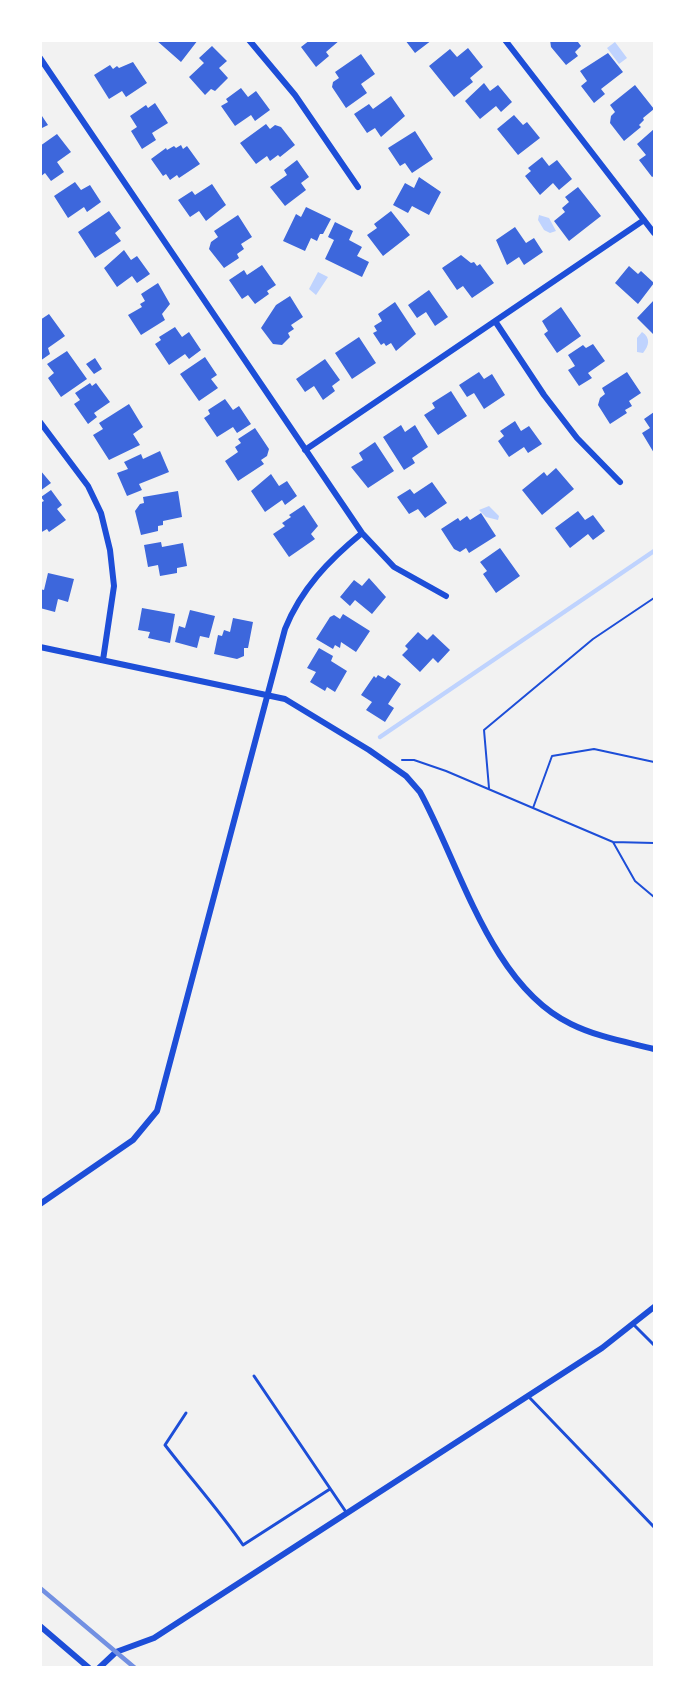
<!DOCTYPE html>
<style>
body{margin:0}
#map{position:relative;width:695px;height:1708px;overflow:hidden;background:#f2f2f2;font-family:Inter,sans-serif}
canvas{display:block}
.frame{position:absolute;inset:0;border:42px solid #fff;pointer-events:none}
</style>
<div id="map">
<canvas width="695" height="1708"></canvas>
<div class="frame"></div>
</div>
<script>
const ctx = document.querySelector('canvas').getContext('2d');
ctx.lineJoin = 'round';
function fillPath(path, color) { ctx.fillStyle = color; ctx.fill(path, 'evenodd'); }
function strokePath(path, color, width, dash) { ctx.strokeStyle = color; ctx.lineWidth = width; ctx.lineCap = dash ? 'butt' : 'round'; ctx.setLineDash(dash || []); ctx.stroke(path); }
const water = new Path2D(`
 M 615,42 L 627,58 L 619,64 L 607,48 Z
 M 539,215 L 549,218 L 556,231 L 550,233 L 544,230 L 538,220 Z
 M 318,272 L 328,277 L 316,295 L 309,289 Z
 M 642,332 C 651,338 649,346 643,353 L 637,352 L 637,338 Z
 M 489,506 L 499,516 L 498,520 L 486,517 L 479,510 Z`);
const stream = new Path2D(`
 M 380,737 L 654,551`);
const building = new Path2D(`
 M 156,40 L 198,40 L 181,62 Z
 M 310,40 L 340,40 L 326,52 L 329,56 L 316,67 L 301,47 Z
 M 405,40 L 432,40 L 415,53 Z
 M 550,40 L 579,40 L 578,42 L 581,46 L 575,52 L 578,56 L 566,65 L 551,47 Z
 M 212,46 L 227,61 L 219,68 L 228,78 L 215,91 L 211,89 L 205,95 L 189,77 L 204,63 L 199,58 Z
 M 468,48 L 483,67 L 470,78 L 473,82 L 454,97 L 429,66 L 450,49 L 457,57 Z
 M 608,53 L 623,72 L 601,89 L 605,94 L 594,103 L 581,86 L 587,81 L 580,71 Z
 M 361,54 L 375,74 L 361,84 L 367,93 L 346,108 L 332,87 L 333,82 L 339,78 L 335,72 Z
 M 133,62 L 147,83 L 126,97 L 122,91 L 109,99 L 94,75 L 110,65 L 113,69 L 117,66 L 119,68 Z
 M 484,83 L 490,91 L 498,85 L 512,102 L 501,112 L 496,106 L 480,119 L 465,101 Z
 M 635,85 L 654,109 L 643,118 L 644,120 L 639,125 L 641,127 L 624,141 L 610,123 L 611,116 L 615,112 L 610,105 Z
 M 241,88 L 248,97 L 256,91 L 270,110 L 255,121 L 251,115 L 235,126 L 221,106 L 228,102 L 226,99 Z
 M 391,96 L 405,116 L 381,137 L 375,128 L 367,133 L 354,114 L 369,104 L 373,109 Z
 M 155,103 L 168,123 L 152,133 L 156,140 L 142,149 L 131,131 L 137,127 L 130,116 L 146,105 L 148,108 Z
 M 40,113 L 48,125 L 40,129 Z
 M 514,115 L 523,125 L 527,122 L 540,138 L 518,155 L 497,129 Z
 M 266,124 L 270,129 L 275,125 L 281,127 L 295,145 L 280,157 L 278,155 L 270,161 L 267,156 L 256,164 L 240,143 Z
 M 654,129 L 654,176 L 652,177 L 639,160 L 646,155 L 637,144 Z
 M 415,131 L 433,159 L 412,173 L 405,163 L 400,166 L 388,148 Z
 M 57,134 L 71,152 L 57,162 L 64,172 L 51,181 L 45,173 L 40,177 L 40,146 Z
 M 181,145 L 183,149 L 187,146 L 200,164 L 179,178 L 177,175 L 170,180 L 166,174 L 163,176 L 151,159 L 166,148 L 167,150 L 174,146 L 176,148 Z
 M 542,157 L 549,166 L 557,160 L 572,179 L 559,190 L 553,183 L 540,195 L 525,176 L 531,171 L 528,168 Z
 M 297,160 L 309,177 L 301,183 L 306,190 L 285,206 L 270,187 L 287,175 L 284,170 Z
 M 419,177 L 441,192 L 429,215 L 412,206 L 408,213 L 393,205 L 405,183 L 414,188 Z
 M 75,182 L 81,190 L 90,185 L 101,202 L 87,212 L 84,207 L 68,218 L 54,196 Z
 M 212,184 L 226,205 L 206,221 L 199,211 L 190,217 L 178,200 L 192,191 L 195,195 Z
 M 578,187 L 601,216 L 569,241 L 554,221 L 565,212 L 562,208 L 569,202 L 565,197 Z
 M 306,207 L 331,219 L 323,234 L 320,234 L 317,241 L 311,238 L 305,251 L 283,241 L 296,214 L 301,217 Z
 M 109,211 L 121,228 L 115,233 L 121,241 L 95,258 L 78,232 Z
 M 391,211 L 410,235 L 383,256 L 367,235 L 377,228 L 374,224 Z
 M 238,215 L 252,237 L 241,244 L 244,249 L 237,254 L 239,258 L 224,268 L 209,249 L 211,242 L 218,237 L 214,231 Z
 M 335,222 L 353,231 L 349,240 L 362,247 L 357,256 L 369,262 L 362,277 L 325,259 L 334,240 L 328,237 Z
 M 515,227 L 526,243 L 534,238 L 543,252 L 524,265 L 519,257 L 507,265 L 496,240 Z
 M 124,250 L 131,260 L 137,256 L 150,274 L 137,283 L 132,276 L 117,287 L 104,268 Z
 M 461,255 L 471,263 L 474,262 L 477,266 L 480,264 L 494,283 L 472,298 L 463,286 L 457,290 L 442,268 Z
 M 262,265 L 276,285 L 267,291 L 269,294 L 255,304 L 248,295 L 242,299 L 229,280 L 244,270 L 247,275 Z
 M 629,266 L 638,274 L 641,271 L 654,283 L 638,304 L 615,283 Z
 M 158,283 L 170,304 L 162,314 L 165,320 L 141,335 L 128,315 L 142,307 L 140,304 L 145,301 L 141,294 Z
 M 429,290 L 448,317 L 435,326 L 426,312 L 417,318 L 408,305 Z
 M 290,296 L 303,317 L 291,325 L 294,329 L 288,333 L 290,337 L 282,345 L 273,344 L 261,328 L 276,305 Z
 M 654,300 L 654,335 L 637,318 Z
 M 395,302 L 416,334 L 396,351 L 391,343 L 386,346 L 384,343 L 381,345 L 373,333 L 377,331 L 374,326 L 382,321 L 378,314 Z
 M 561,307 L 581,336 L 557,353 L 544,334 L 548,331 L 542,321 Z
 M 49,314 L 65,336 L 48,348 L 50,354 L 40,361 L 40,320 Z
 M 175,327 L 182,337 L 189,332 L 201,350 L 189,359 L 185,354 L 169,365 L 155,344 L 161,340 L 159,337 Z
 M 359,337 L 376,363 L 352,379 L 335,353 Z
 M 593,344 L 605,361 L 588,373 L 592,378 L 579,386 L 568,370 L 575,366 L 568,355 L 583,345 L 586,348 Z
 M 67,351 L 87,379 L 61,397 L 48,378 L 54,373 L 47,364 Z
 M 205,357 L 217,375 L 211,379 L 218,388 L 199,401 L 180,374 Z
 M 95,358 L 102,369 L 94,374 L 86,364 Z
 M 325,359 L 340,380 L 332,386 L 335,391 L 323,400 L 314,386 L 305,392 L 296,379 Z
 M 479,372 L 484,379 L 492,374 L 505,395 L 484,409 L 474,393 L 467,397 L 459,385 Z
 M 627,372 L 641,393 L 629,401 L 632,406 L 625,410 L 627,413 L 610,424 L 598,405 L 600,398 L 605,394 L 602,388 Z
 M 90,383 L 92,386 L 96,383 L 110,402 L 94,413 L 97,417 L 88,424 L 74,404 L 80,400 L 75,393 Z
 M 451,391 L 467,416 L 438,435 L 424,415 L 435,408 L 432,403 Z
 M 225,399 L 233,410 L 239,406 L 251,424 L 237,433 L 233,427 L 217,437 L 204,418 L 210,414 L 208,410 Z
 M 129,404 L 143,427 L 133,434 L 140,445 L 109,460 L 93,435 L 103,429 L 99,423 Z
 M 654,412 L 654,453 L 642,433 L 650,428 L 644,419 Z
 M 515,421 L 521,431 L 529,426 L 542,444 L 528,453 L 524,447 L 509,457 L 498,441 L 504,436 L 500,431 Z
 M 401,425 L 405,432 L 415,425 L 428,447 L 412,458 L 415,463 L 404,470 L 383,437 Z
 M 255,428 L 269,449 L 267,456 L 261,460 L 264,464 L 238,481 L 225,461 L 238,452 L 235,447 L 241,443 L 238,439 Z
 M 375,442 L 394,471 L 368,488 L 351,467 L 363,460 L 359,453 Z
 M 160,451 L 169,472 L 139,484 L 142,490 L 127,496 L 117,473 L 128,469 L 124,462 L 141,454 L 143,459 Z
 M 556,468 L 574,489 L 542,515 L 522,490 L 544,472 L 547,476 Z
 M 40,470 L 51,483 L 40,491 Z
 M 271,474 L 279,486 L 287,481 L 297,496 L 285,505 L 282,500 L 265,512 L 251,491 Z
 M 432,482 L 447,503 L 425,518 L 418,509 L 409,514 L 397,497 L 410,489 L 414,494 Z
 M 51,490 L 62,505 L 57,509 L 66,520 L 49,532 L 47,529 L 40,533 L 40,503 L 44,501 L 41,497 Z
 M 178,491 L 182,517 L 163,521 L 163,525 L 158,526 L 158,531 L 141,535 L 135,511 L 140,504 L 144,503 L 143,497 Z
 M 304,505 L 318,526 L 311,534 L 315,539 L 289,557 L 273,534 L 285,526 L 282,523 L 291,517 L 289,515 Z
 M 578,511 L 585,520 L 593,515 L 605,531 L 593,540 L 588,534 L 570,548 L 555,528 Z
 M 481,513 L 496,536 L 469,553 L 466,548 L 460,552 L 454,549 L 441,529 L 458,518 L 460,521 L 467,516 L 470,520 Z
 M 161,542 L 162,547 L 183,543 L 187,566 L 177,568 L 177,573 L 160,576 L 158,565 L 148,567 L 144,545 Z
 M 500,548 L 520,576 L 496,593 L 483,574 L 487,571 L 480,562 Z
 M 48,573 L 74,579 L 68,602 L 58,599 L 55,612 L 40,608 L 40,589 L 44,590 Z
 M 369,578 L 386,597 L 372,614 L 355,600 L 350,606 L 340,597 L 354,580 L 362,586 Z
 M 142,608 L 175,614 L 170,643 L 148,638 L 150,632 L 138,630 Z
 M 190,610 L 215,616 L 209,638 L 200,636 L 197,648 L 175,642 L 179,626 L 185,628 Z
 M 343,614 L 370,631 L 356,652 L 341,642 L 340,648 L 335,645 L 333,649 L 316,639 L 330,617 L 334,615 L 340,619 Z
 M 233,618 L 253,622 L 248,648 L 244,648 L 244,656 L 237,659 L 214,654 L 218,635 L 222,636 L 224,630 L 230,632 Z
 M 418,632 L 427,640 L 433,634 L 450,650 L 438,663 L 433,658 L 420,672 L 402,655 L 408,649 L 405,646 Z
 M 319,648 L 333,656 L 331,661 L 347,671 L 335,692 L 327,687 L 325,691 L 310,682 L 316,672 L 307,668 Z
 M 378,675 L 385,679 L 388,675 L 401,684 L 388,704 L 394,708 L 385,722 L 366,710 L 372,702 L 361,695 L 374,676 L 376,678 Z`);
const path = new Path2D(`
 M 402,760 L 414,760 L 446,771 L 613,842 L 635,881 L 654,897
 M 489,788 L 484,730 L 593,639 L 654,598
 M 533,808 L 552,756 L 594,749 L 654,762
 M 613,842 L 654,843`);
const service = new Path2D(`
 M 633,1324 L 654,1345
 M 254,1376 L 346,1512
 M 528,1396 L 654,1527
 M 186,1413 L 165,1445 C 191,1479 219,1510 243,1545 L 330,1489`);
const minor = new Path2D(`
 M 249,40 L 295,95 L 358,187
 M 505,40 L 654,233
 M 40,58 L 362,533 L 394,567 L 446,596
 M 495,321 L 544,395 L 577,438 L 620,482
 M 40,422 L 88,486 L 101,513 L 110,550 L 114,586 L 103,660
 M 305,450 L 644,220
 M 40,647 L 285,699 L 369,750 L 406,776 L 420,792 C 460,865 491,986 571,1024 C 597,1037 627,1042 654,1049
 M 40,1204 L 133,1140 L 157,1111 L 285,629 C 301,589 329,560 362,533
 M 40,1626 L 89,1668
 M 99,1668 L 116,1652 L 154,1638 L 602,1348 L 654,1307`);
const rail = new Path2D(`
 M 40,1588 L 135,1668`);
fillPath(water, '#bfd3fe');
strokePath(stream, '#bfd3fe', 4.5);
fillPath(building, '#3d67dc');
strokePath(path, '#1d4ed8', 2);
strokePath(service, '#1d4ed8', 3);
strokePath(minor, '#1d4ed8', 6);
strokePath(rail, '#7290e2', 4.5);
</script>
